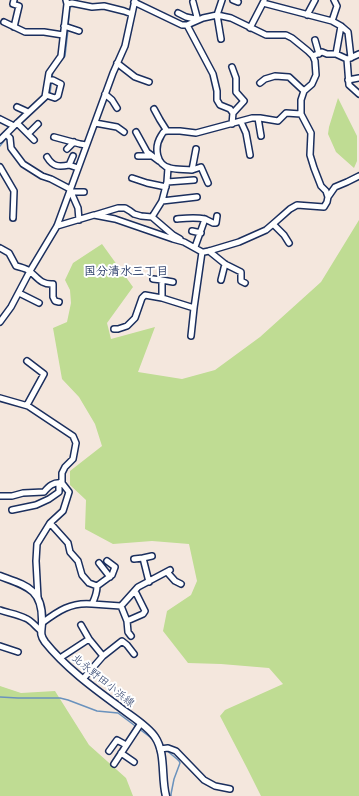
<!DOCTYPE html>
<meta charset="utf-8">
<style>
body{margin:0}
canvas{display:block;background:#f4e7dd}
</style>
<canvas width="359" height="796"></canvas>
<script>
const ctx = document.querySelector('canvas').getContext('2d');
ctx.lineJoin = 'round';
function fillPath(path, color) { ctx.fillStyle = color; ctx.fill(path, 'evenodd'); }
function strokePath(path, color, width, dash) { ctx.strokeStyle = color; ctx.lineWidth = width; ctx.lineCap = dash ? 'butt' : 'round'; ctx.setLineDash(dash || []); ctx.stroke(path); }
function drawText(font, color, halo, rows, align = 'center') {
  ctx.font = font + ' "Patrick Hand","Klee One",sans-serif'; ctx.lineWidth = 4; ctx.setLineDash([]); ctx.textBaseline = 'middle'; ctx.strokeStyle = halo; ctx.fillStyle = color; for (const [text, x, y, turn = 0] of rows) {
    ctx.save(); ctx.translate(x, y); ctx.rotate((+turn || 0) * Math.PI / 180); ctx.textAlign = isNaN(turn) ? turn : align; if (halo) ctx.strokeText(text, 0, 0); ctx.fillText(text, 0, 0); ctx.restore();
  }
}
const green = new Path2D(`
 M 338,98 L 357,136 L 357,161 L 354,168 L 336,152 L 328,134 L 329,127 Z
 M 359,220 L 359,796 L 261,796 L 247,768 L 220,716 L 225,710 L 283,684 L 269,668 L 221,664 L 188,663 L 163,631 L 167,611 L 191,595 L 197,581 L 189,544 L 152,541 L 113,544 L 85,529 L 86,500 L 70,485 L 70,471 L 102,446 L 95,424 L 79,397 L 62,379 L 53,328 L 67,322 L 71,303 L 70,290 L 65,280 L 73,263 L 102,244 L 133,287 L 107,323 L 111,339 L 155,327 L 138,372 L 182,379 L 215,370 L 260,337 L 321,282 Z
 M 0,686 L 21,693 L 55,691 L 89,745 L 126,778 L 133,796 L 0,796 Z`);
const stream = new Path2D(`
 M 68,26 L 70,6
 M 56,67 L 65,56 L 68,30
 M 9,134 L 47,99 L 50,93 L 53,71
 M 0,146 L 7,137
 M 0,697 L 18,698 L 60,698 L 68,700 L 97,711 L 118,713 L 150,737 L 154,741
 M 166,750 L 177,759 L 179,761 L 180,763 L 174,779 L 171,794 L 171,796`);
const minor = new Path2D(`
 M 14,0 L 13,4 L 19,6 L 14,27
 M 66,0 L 67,4 L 72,3 L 92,7 L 104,6 L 124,11 L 132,14
 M 233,0 L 238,2
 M 193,2 L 197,17 L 195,19
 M 263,3 L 332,21 L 341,26 L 348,32 L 351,58
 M 178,13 L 186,17 L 195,19 L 196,21
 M 307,15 L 315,0
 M 332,21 L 337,6 L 334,0
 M 4,22 L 25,32 L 44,32 L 63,35
 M 187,25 L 213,74 L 217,91 L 217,100 L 220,105 L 230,109 L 233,113 L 232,124
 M 64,26 L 79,31
 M 250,28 L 264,1
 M 221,39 L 217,15 L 222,0
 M 315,40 L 319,54
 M 336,54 L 341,26
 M 313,56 L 322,52 L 327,54 L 336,54 L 347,59
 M 347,59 L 349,85 L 359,94
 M 348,59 L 359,54
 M 117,63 L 135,77 L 149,82
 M 232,67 L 236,78 L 236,92 L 244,101 L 233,113
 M 348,80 L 359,78
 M 260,83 L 265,79 L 275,76 L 289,77 L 304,91
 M 105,94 L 112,100 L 117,108
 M 46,95 L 55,98 L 58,96 L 61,84 L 53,80 L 48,80
 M 17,107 L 28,112
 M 154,109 L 160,120 L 167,131
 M 258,118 L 261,136
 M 0,119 L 14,126
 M 241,122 L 246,133 L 250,155
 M 17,123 L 34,140
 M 95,123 L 117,127 L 124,132
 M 136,132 L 147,152 L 159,161
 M 6,134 L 10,138 L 11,148 L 23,164 L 42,176 L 51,179 L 70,189
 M 28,134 L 38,124
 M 54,137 L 80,144 L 86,145
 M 0,140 L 14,126 L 45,97 L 49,73 L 61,56 L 67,4
 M 67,149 L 74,142
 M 196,149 L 192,170 C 185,169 177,170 170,168 C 156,165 154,147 161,136 C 162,134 163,132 165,131 L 180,131 L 196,133 L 252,118 L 260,118 L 278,121 L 286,113 L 301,114
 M 73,156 L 69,165 L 78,168
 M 138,156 L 151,156
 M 47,157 C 53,167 59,167 69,165
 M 0,167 L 14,191 L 13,218
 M 192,170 L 201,167 L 208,183
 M 132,178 L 147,183 L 166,187
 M 167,182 L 194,180
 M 70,192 L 84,192
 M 71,192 L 78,208 L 79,220
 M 328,197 L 335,187 L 347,182 L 359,176
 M 162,201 L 197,197
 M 95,215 L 118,208 L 125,208 L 130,211 L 134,214 L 141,216 L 152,217 L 173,235 L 180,239
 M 152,217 L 162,201 L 167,182 L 168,168
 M 177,219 C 187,218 195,217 205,219 L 195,247
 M 205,219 L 213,223 L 216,223 L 217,216
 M 273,224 L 284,235 L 289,243
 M 57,226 L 94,215 L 115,219 L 173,239 L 184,242 L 202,252 L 204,252 L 209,251 L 239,242 L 266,230 L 273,224 L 290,209 L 297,205 L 324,207 L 327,202 L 328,197 L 326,191 L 321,186 L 314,168 L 310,155 L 311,133 L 301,114 L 301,100 L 304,91 L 312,84 L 316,75 L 315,61 L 313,56 L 308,51 L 292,38 L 286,35 L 266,35 L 231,18 L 217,15 L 203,18 L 187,25 L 182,25 L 134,2
 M 192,231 L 201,233
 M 0,248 L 9,253 L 16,266 C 20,267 24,268 28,270 C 37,276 40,285 53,284 L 53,297 L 55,301 L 59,302
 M 209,251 L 225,264 L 241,272 L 241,281 L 245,283
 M 153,279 L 162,280
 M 221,280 L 225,264
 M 19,293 L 39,303
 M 162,298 L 162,280 L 173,282
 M 0,322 L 11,307 L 30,271 L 57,226 L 113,73 L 125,46 L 135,0
 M 114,329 L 118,329 L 127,326 L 135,318 L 142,298 L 145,295 L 162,298 L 194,308
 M 191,336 L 194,308 L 202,252
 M 0,398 L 28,406 L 73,436 L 76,443 L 73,459 L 65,467 L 62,473 L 62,483 L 69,492 L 63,511 L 50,523 L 37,544 L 36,561 L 38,598
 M 27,405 L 44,374 L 27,361
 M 0,496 L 12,496 L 23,493 L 44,492 C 49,486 53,482 62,483
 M 12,510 L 36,505 L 49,499 L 59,492 L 59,483
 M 143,558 L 152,556
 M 134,559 L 143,558 L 149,582
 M 99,563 L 110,577
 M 167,572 L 175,581 L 181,584
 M 97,586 L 112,575 L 115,567 L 107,561
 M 92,604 L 121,606 L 138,587 L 170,570
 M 121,606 L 127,621 L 143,614 L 145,611 L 135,591
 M 0,610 C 8,613 17,614 25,618 C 31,620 35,626 40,630
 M 127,621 L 128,632 L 131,636
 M 42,623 C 58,611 71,602 92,604 C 95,598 97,593 97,586 L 89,583 L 82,575 L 78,561 L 70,552 L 68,543 L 50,523
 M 0,646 L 18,652
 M 103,656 L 122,641 L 127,645 L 134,654
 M 60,658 L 89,639 L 81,625
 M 83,679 L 103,656 L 89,639
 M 160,749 L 168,748 L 176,751 L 204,780 L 215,786 L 230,789
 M 109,751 L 117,740 L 126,745
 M 121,753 L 134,762
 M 114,764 L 141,723`);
const major = new Path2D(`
 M 0,576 C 27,586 43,589 42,622 C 42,631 39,634 45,642 C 65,667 92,687 118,706 C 129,715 147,725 155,737 C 166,753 161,778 166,796`);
const streetNames = [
 ["北永野田小浜線",103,681,39]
];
const neighbourhoodNames = [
 ["国分清水三丁目",126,272]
];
fillPath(green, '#bfdc93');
strokePath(stream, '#6a92bd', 1.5);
strokePath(minor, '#1b2f5e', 8);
strokePath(major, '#1b2f5e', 9);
strokePath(minor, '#fff', 5);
strokePath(major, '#fff', 6);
drawText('11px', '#1b2f5e', '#fff', streetNames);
drawText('bold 12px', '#1b2f5e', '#fff', neighbourhoodNames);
</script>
